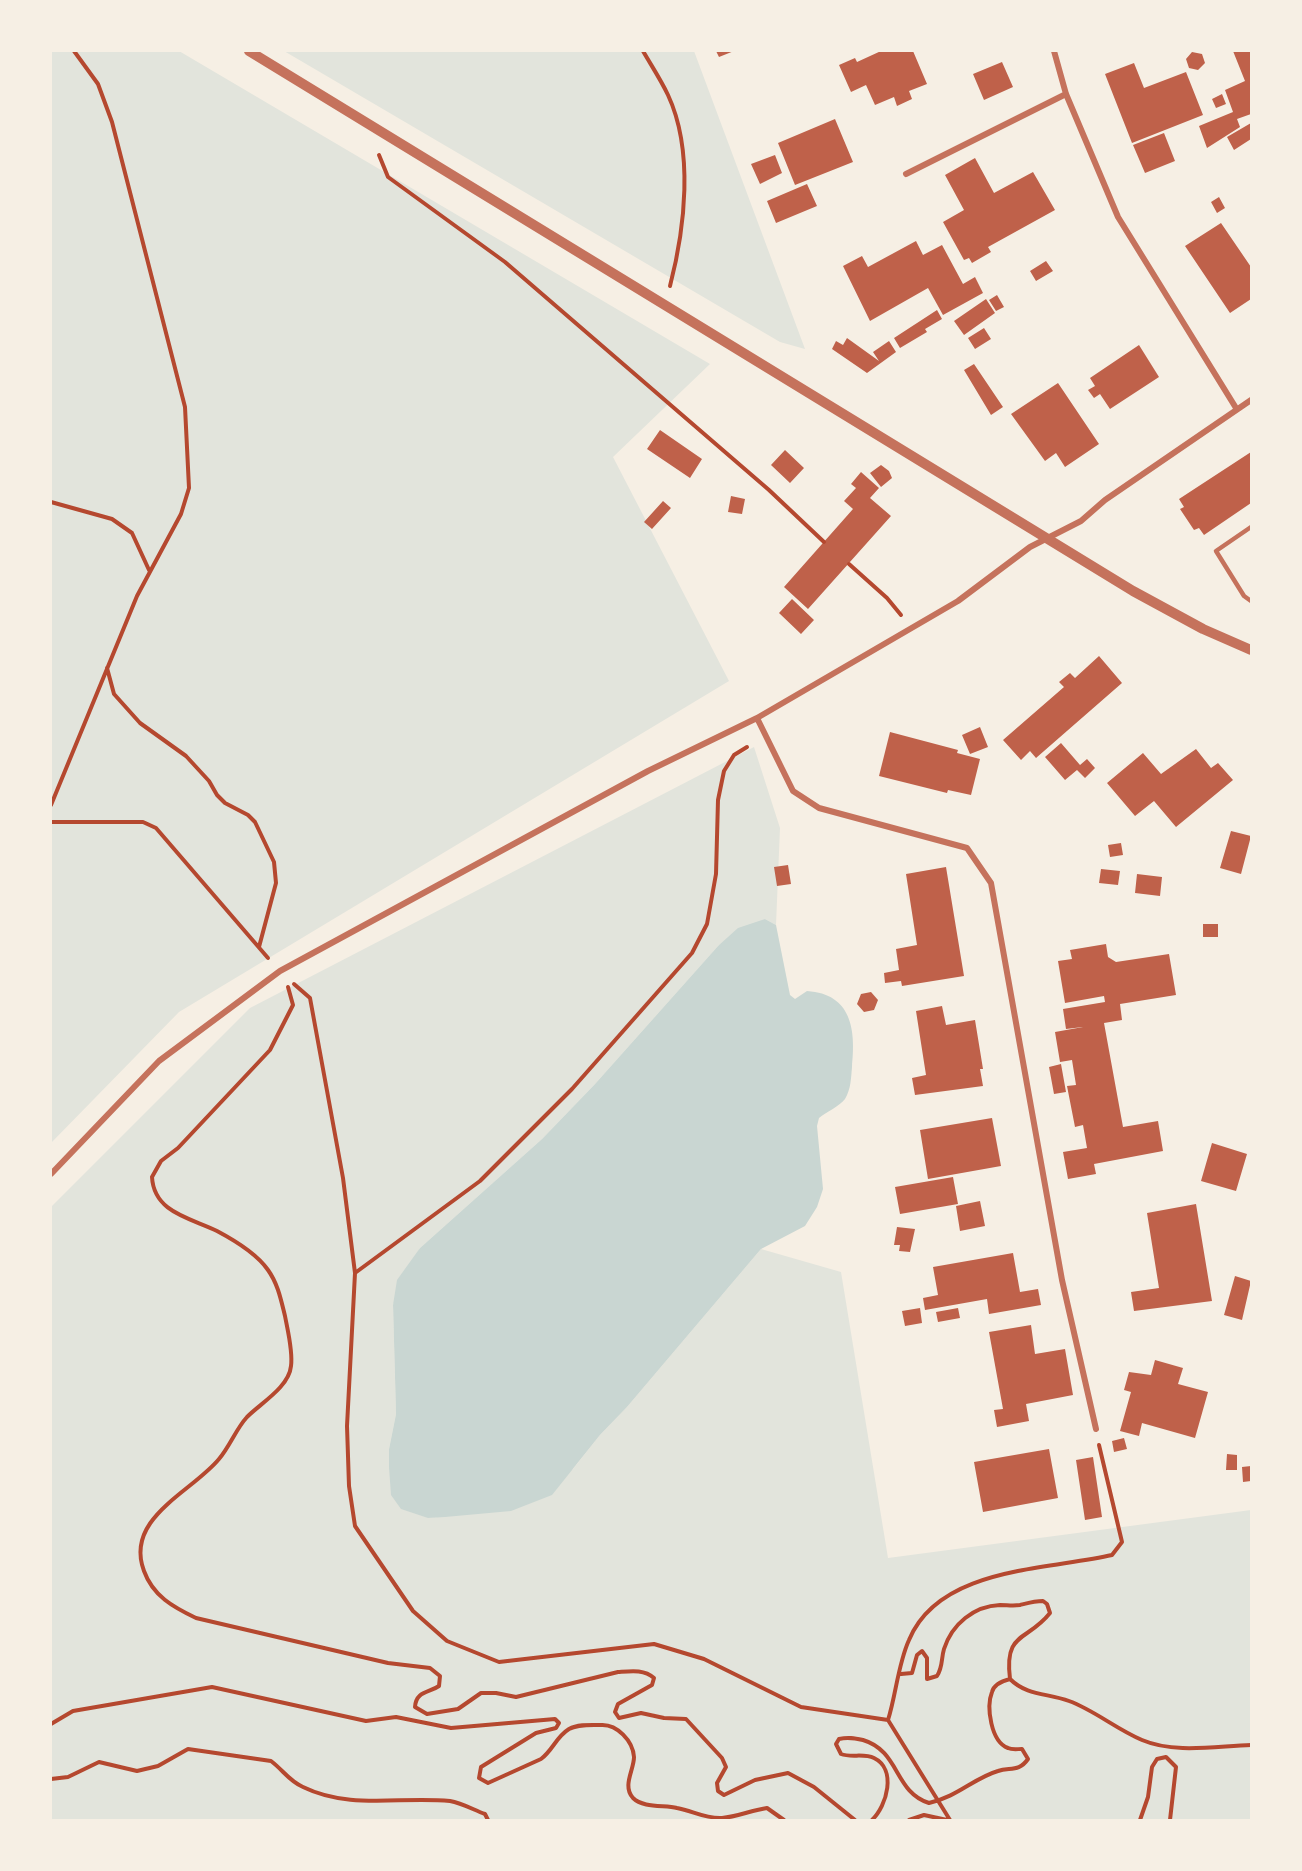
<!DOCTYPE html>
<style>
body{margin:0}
#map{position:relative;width:1302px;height:1871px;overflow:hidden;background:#f6efe4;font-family:"Varela Round",sans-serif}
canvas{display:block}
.frame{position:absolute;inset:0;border:52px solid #f6efe4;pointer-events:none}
</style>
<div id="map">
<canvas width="1302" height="1871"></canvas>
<div class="frame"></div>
</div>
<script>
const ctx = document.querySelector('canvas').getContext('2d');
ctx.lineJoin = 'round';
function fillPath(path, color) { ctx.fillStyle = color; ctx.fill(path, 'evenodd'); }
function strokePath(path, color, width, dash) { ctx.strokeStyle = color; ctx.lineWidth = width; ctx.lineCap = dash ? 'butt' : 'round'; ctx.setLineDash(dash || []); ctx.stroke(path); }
const green = new Path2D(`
 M 51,51 L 179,51 L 710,364 L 613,457 L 729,681 L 179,1012 L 51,1143 Z
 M 284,51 L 694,51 L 805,349 L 780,342 Z
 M 754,747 L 780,828 L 776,925 L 765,919 L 718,946 L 595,1084 L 542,1139 L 420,1248 L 393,1305 L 396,1414 L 389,1449 L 389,1467 L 428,1518 L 476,1513 L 573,1469 L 600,1435 L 627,1407 L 761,1249 L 841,1272 L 888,1558 L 1251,1510 L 1251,1820 L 51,1820 L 51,1207 L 250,1008 Z`);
const water = new Path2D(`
 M 765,919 L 776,925 L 790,995 L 795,999 L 807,991 C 852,994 856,1030 852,1067 C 851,1078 851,1089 845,1099 C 840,1106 826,1112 819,1118 L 817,1126 L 823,1189 L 817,1207 L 805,1226 L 761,1249 L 627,1407 L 600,1435 L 552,1495 L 511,1511 L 445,1517 L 428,1518 L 401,1509 L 391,1495 L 389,1467 L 389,1449 L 396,1414 L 393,1305 L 397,1280 L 420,1248 L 542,1139 L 595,1084 L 718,946 L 738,928 Z`);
const building = new Path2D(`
 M 716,51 L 734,51 L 719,57 Z
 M 881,51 L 913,51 L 927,84 L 909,91 L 912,99 L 897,106 L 894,97 L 875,105 L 866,85 L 851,92 L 839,65 L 855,58 L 857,62 Z
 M 1233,51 L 1251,51 L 1251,114 L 1237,119 L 1240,127 L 1207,148 L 1199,126 L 1233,112 L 1225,90 L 1245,81 Z
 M 1192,52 L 1202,54 L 1205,63 L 1198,70 L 1189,68 L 1186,59 Z
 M 1002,62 L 1013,87 L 984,100 L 973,74 Z
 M 1134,63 L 1144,88 L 1186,72 L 1203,115 L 1132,143 L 1105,74 Z
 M 1222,94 L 1226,104 L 1216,108 L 1212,99 Z
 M 835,119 L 853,162 L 795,185 L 778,143 Z
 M 1251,123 L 1251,139 L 1234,150 L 1227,137 Z
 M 1164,133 L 1175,161 L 1145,173 L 1133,145 Z
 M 775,155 L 782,173 L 760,184 L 751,164 Z
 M 975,158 L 994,193 L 1033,172 L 1055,210 L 988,247 L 991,252 L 972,263 L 969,258 L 964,260 L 943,222 L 964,210 L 945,175 Z
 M 807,184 L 817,206 L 776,223 L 767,201 Z
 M 1219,197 L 1225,208 L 1217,213 L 1211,202 Z
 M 1221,223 L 1251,267 L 1251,299 L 1230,313 L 1185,246 Z
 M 916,241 L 923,255 L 942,245 L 963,284 L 975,277 L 983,293 L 943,315 L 928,288 L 870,321 L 843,266 L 862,256 L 868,267 Z
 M 1046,261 L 1053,271 L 1036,281 L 1030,271 Z
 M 997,295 L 1004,307 L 996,311 L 989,300 Z
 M 986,299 L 995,313 L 964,335 L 954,321 Z
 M 937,310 L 942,319 L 925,329 L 927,332 L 900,348 L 894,338 Z
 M 984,328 L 991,339 L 975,349 L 968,338 Z
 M 847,338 L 879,361 L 873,352 L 889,341 L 896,352 L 867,373 L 832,349 L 836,341 L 843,345 Z
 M 1139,345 L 1159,377 L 1110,409 L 1100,394 L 1094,398 L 1088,390 L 1095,386 L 1090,378 Z
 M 974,364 L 1003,407 L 991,415 L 964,370 Z
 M 1058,383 L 1099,444 L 1065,467 L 1056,453 L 1045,461 L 1011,414 Z
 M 660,430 L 702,459 L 690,478 L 647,449 Z
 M 785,450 L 804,468 L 790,483 L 771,465 Z
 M 1251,452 L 1251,503 L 1204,535 L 1199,528 L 1194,530 L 1180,509 L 1184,507 L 1179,499 Z
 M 881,465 L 889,471 L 892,478 L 881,487 L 870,473 Z
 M 861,472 L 879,488 L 870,498 L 891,516 L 808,609 L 784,587 L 853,509 L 844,501 L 856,488 L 851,484 Z
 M 731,496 L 745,499 L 742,514 L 728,512 Z
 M 663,501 L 671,508 L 652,529 L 644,522 Z
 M 792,599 L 814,620 L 801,634 L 779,613 Z
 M 1099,656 L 1122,683 L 1036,758 L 1030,751 L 1021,760 L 1003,740 L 1064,687 L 1059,682 L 1070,673 L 1075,678 Z
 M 980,727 L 988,747 L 970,754 L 962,735 Z
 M 890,732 L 958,750 L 957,753 L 980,759 L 971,795 L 948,790 L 947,793 L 879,776 Z
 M 1061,743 L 1080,765 L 1087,759 L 1095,768 L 1085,778 L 1077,770 L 1065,780 L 1045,757 Z
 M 1196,749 L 1211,768 L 1218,763 L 1233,780 L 1176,827 L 1154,801 L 1135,816 L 1107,783 L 1143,753 L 1161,774 Z
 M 1231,831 L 1251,836 L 1241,874 L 1220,868 Z
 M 1121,843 L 1123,855 L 1110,857 L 1108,845 Z
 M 788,865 L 791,884 L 777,886 L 774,867 Z
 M 946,867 L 964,976 L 902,986 L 901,981 L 885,983 L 884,973 L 899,970 L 896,949 L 917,945 L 906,874 Z
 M 1101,869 L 1120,871 L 1118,885 L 1099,883 Z
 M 1137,874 L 1162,877 L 1160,896 L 1135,893 Z
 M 1203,924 L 1218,924 L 1218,937 L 1203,937 Z
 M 1106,944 L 1108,957 L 1116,962 L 1169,954 L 1176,995 L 1120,1004 L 1122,1020 L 1104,1023 L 1123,1127 L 1158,1121 L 1163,1151 L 1094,1164 L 1096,1174 L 1068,1179 L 1063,1152 L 1087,1148 L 1083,1125 L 1075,1127 L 1067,1086 L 1076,1085 L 1072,1060 L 1060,1062 L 1055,1032 L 1083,1027 L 1066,1029 L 1063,1009 L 1105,1002 L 1104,996 L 1065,1003 L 1058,961 L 1072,959 L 1070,950 Z
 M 871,992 L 878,1000 L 874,1010 L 864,1012 L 857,1004 L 861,994 Z
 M 942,1006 L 946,1025 L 975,1020 L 983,1069 L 980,1069 L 983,1086 L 915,1095 L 912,1078 L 926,1075 L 916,1011 Z
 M 1061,1064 L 1066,1092 L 1054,1094 L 1049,1067 Z
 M 992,1118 L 1001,1166 L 928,1179 L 920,1130 Z
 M 1212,1143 L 1247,1154 L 1236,1191 L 1201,1181 Z
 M 953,1177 L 958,1204 L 900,1214 L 895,1187 Z
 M 980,1201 L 985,1226 L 960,1231 L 956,1206 Z
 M 1196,1204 L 1212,1301 L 1134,1311 L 1131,1292 L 1159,1288 L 1147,1213 Z
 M 897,1227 L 915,1229 L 910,1252 L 899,1251 L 900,1245 L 894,1245 Z
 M 1013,1253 L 1020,1292 L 1038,1289 L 1041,1305 L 989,1314 L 987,1299 L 925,1310 L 923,1298 L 938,1295 L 933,1267 Z
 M 1235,1276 L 1251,1281 L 1242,1320 L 1224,1315 Z
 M 920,1308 L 922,1323 L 905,1326 L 902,1311 Z
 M 958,1308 L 960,1318 L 938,1322 L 936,1312 Z
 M 1031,1325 L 1035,1354 L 1065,1349 L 1073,1395 L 1026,1404 L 1029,1421 L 997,1427 L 994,1410 L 1003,1409 L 989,1332 Z
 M 1155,1360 L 1183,1368 L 1178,1384 L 1208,1392 L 1195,1438 L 1142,1423 L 1139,1436 L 1120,1431 L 1131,1392 L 1124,1390 L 1129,1372 L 1151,1375 Z
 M 1124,1438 L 1127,1449 L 1114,1452 L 1112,1441 Z
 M 1049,1449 L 1058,1498 L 983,1512 L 974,1462 Z
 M 1227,1454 L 1237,1455 L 1237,1470 L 1226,1470 Z
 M 1093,1457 L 1102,1517 L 1085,1520 L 1076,1460 Z
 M 1251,1466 L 1251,1481 L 1243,1482 L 1242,1467 Z`);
const path = new Path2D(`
 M 643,51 C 651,65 661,80 668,95 C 694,151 685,228 670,286
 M 379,155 L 388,177 L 505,262 L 769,490 L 824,542
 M 51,502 L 112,519 L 132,533 L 149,570
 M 849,564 L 887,598 L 901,615
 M 107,668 L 114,694 L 140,723 L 186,756 L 209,781 L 217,795 L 225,803 L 248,815 L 255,822 L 274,862 L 276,883 L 259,947
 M 51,805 L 137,596 L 181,514 L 189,488 L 185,407 L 112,122 L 98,84 L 74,51
 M 51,822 L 143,822 L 156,828 L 268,958
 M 294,984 L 310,998 L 343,1178 L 355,1273 L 347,1426 L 349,1486 L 355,1526 L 413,1611 L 447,1641 L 499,1662 L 654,1644 L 704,1659 L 801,1707 L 888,1720
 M 288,987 L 293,1005 L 270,1050 L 178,1148 L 161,1161 L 152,1177 C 154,1213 191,1218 217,1231 C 234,1240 257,1254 268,1270 C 278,1284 281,1300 285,1316 C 288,1332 293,1351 291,1366 C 289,1387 261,1403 247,1417 C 236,1429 230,1446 219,1459 C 192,1492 124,1518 144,1571 C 153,1596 173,1607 196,1618 L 388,1663 L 430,1668 L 440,1676 L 439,1686 C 429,1693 416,1691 415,1707 L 427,1714 L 458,1709 L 481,1693 L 496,1693 L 516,1697 L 618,1672 C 631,1671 644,1669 654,1678 L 652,1685 L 618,1704 L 615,1712 L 619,1718 L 641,1713 L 664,1718 L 686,1719 L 722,1758 L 726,1767 L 717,1783 L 718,1791 L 724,1795 L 755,1780 L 788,1773 L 814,1787 L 855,1820
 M 355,1273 L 480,1181 L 572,1089 L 692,953 L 707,924 L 716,874 L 718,800 L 724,771 L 734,755 L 747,747
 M 901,1674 L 912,1673 L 917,1655 L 922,1651 L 927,1658 L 927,1679 L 937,1676 C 943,1667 941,1659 944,1649 C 952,1624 974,1606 1000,1605 C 1007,1605 1013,1606 1020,1605 C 1028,1603 1035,1601 1043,1601 L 1047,1604 L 1050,1613 C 1027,1642 1004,1631 1010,1679
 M 51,1724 L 73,1711 L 212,1687 L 366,1721 L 396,1717 L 451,1728 L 555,1719 L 559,1723 L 556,1728 L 536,1733 L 481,1767 L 479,1778 L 488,1783 L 541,1759 C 553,1750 556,1737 569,1729 C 578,1724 591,1725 601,1725 C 617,1724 633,1741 634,1757 C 634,1770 622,1786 633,1798 C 643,1808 664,1805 677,1808 C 693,1811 705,1819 722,1818 C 737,1817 752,1810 767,1808 L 784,1820
 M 51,1779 L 68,1777 L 99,1762 L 137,1771 L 158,1766 L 188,1749 L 271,1761 C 283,1770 289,1781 303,1787 C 350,1810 400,1796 450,1801 C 462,1803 474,1810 485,1814 L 488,1820
 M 872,1820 C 887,1806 897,1769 874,1758 C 864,1753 851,1758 841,1754 L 836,1744 L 839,1739 C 848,1737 854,1738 863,1740 C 900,1751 894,1792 929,1803 C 957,1797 974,1778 998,1771 C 1010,1767 1019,1772 1028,1759 L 1022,1749 C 1017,1749 1012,1750 1008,1748 C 991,1742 986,1707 992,1692 C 994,1684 1002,1681 1010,1679 C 1027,1696 1048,1693 1069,1701 C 1094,1710 1116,1729 1142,1740 C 1175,1754 1216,1746 1251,1745
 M 909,1820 L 924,1815 L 947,1820
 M 950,1820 L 888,1720 C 896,1695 898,1664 909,1640 C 939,1567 1047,1570 1112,1555 L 1122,1542 L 1099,1445
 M 1140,1820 L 1148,1797 L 1152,1767 L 1157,1759 L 1166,1757 L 1176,1767 L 1170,1820`);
const service = new Path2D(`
 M 1251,527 L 1216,551 L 1244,596 L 1251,601`);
const minor = new Path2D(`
 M 1054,51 L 1066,94 L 1118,217 L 1236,408
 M 906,174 L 1066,94
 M 757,718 L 793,791 L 819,808 L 967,848 L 991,883 L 1062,1280 L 1096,1429
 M 51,1174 L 159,1061 L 280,971 L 648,771 L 757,718 L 958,601 L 1030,547 L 1081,521 L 1105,500 L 1251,400`);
const tertiary = new Path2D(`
 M 249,51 L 1133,591 L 1203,629 L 1251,650`);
fillPath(green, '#e2e4dc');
fillPath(water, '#c9d6d2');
fillPath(building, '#bf614a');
strokePath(path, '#b5482f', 4);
strokePath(service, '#c5725c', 4.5);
strokePath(minor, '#c5725c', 6);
strokePath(tertiary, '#c5725c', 10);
</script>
